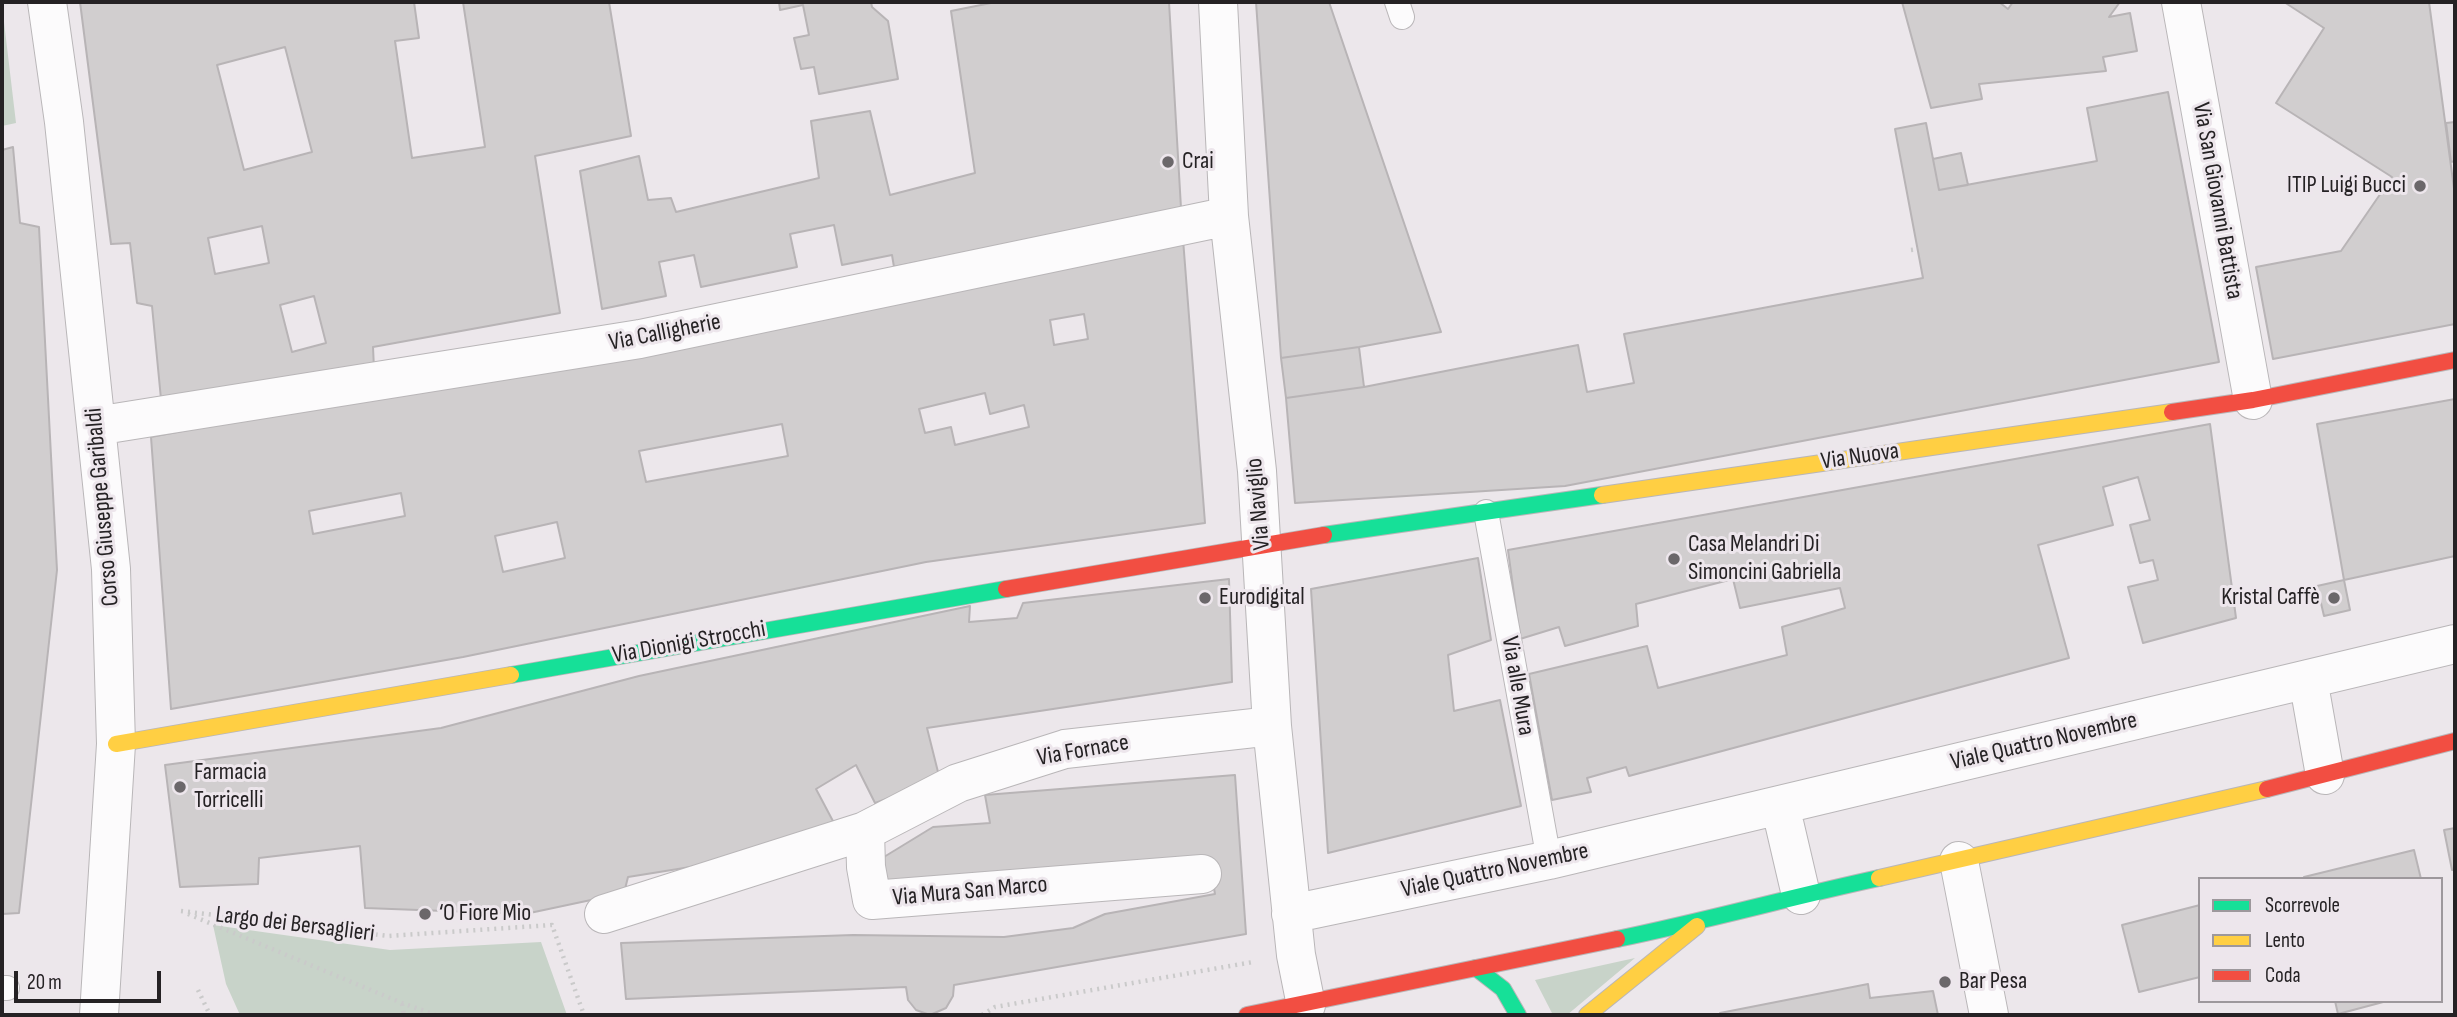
<!DOCTYPE html>
<meta charset="utf-8">
<style>
body{margin:0}
#map{position:relative;width:2457px;height:1017px;overflow:hidden;background:#ece7eb;font-family:"Sofia Sans Condensed",sans-serif}
canvas{display:block}
.frame{position:absolute;inset:0;border:4px solid #252224;pointer-events:none}
.legend{position:absolute;left:2198px;top:877px;width:245px;height:126px;box-sizing:border-box;background:#ede6ec;border:2px solid #9d989c;margin:0;padding:9px 12px;list-style:none;font-size:21px;color:#252224}
.legend li{display:flex;align-items:center;gap:14px;height:35px}
.legend b{width:35px;border:2px solid #9d989c}
.scale{position:absolute;left:14px;top:971px;width:147px;height:32px;box-sizing:border-box;border:4px solid #252224;border-top:0;padding-left:9px;font-size:21px;line-height:24px;white-space:nowrap;color:#252224;-webkit-text-stroke:5px #ede6ec;paint-order:stroke}
</style>
<div id="map">
<canvas width="2457" height="1017"></canvas>
<div class="frame"></div>
<ul class="legend">
<li><b style="height:9px;background:#16e098"></b>Scorrevole</li>
<li><b style="height:9px;background:#ffcf43"></b>Lento</li>
<li><b style="height:9px;background:#f24e42"></b>Coda</li>
</ul>
<div class="scale">20 m</div>
</div>
<script>
const ctx = document.querySelector('canvas').getContext('2d');
ctx.lineJoin = 'round';
function fillPath(path, color) { ctx.fillStyle = color; ctx.fill(path, 'evenodd'); }
function strokePath(path, color, width, dash) { ctx.strokeStyle = color; ctx.lineWidth = width; ctx.lineCap = dash ? 'butt' : 'round'; ctx.setLineDash(dash || []); ctx.stroke(path); }
function drawText(font, color, halo, rows, align = 'center') {
  ctx.font = font + ' "Sofia Sans Condensed",sans-serif'; ctx.lineWidth = 6; ctx.setLineDash([]); ctx.textBaseline = 'middle'; ctx.strokeStyle = halo; ctx.fillStyle = color; for (const [text, x, y, turn = 0] of rows) {
    ctx.save(); ctx.translate(x, y); ctx.rotate((+turn || 0) * Math.PI / 180); ctx.textAlign = isNaN(turn) ? turn : align; if (halo) ctx.strokeText(text, 0, 0); ctx.fillText(text, 0, 0); ctx.restore();
  }
}
const green = new Path2D(`
 M 2,5 L 16,123 L 2,126 Z
 M 213,925 L 390,950 L 541,942 L 567,1015 L 240,1015 L 226,984 Z
 M 1635,958 L 1567,1015 L 1553,1015 L 1535,980 Z`);
const building = new Path2D(`
 M 80,2 L 414,2 L 419,38 L 395,41 L 412,158 L 485,147 L 463,2 L 609,2 L 631,136 L 535,156 L 560,313 L 373,347 L 374,369 L 161,399 L 152,306 L 137,303 L 130,243 L 111,244 ZM 285,47 L 312,152 L 244,170 L 217,65 ZM 262,226 L 269,263 L 215,274 L 208,238 ZM 314,296 L 326,343 L 292,352 L 280,305 Z
 M 779,2 L 871,2 L 872,7 L 888,21 L 898,79 L 819,94 L 814,67 L 801,69 L 794,38 L 809,35 L 803,5 L 780,10 Z
 M 996,2 L 1169,2 L 1181,208 L 894,267 L 892,255 L 842,265 L 834,225 L 790,234 L 797,267 L 701,287 L 694,255 L 659,262 L 666,296 L 602,309 L 580,171 L 639,156 L 648,200 L 671,198 L 676,212 L 819,178 L 811,121 L 870,111 L 890,195 L 975,173 L 951,11 Z
 M 1256,2 L 1329,2 L 1441,332 L 1359,347 L 1281,358 Z
 M 1902,2 L 1999,2 L 2008,9 L 2013,2 L 2120,2 L 2109,17 L 2130,13 L 2137,51 L 2103,57 L 2106,71 L 1979,84 L 1982,99 L 1931,108 Z
 M 2284,2 L 2429,2 L 2455,196 L 2455,324 L 2273,359 L 2256,267 L 2341,251 L 2392,177 L 2276,103 L 2324,28 Z
 M 2168,92 L 2219,362 L 1565,486 L 1295,503 L 1286,398 L 1364,387 L 1578,345 L 1587,392 L 1634,383 L 1624,334 L 1923,278 L 1895,129 L 1926,123 L 1939,190 L 2097,161 L 2087,108 Z
 M 2455,122 L 2455,161 L 2451,162 L 2446,123 Z
 M 13,147 L 20,223 L 39,227 L 57,570 L 19,913 L 2,914 L 2,150 Z
 M 1961,153 L 1968,185 L 1939,190 L 1933,159 Z
 M 1183,239 L 1205,523 L 926,562 L 463,657 L 171,709 L 151,437 ZM 1084,314 L 1088,339 L 1054,345 L 1050,320 ZM 985,393 L 990,414 L 1024,405 L 1029,427 L 955,445 L 951,427 L 925,433 L 919,409 ZM 782,424 L 788,456 L 646,482 L 639,451 ZM 401,493 L 405,516 L 313,534 L 309,511 ZM 557,522 L 565,558 L 503,572 L 495,536 Z
 M 1359,347 L 1364,387 L 1286,398 L 1281,358 Z
 M 2455,399 L 2455,556 L 2344,580 L 2317,424 Z
 M 2210,424 L 2236,618 L 2143,643 L 2128,587 L 2158,580 L 2153,560 L 2140,563 L 2130,525 L 2150,520 L 2138,477 L 2103,487 L 2113,525 L 2038,545 L 2069,658 L 1629,776 L 1626,767 L 1587,778 L 1591,792 L 1552,800 L 1529,674 L 1647,646 L 1658,688 L 1787,655 L 1782,627 L 1845,608 L 1840,588 L 1740,608 L 1733,579 L 1636,604 L 1638,626 L 1565,646 L 1559,627 L 1520,639 L 1508,550 Z
 M 1478,558 L 1491,640 L 1448,655 L 1454,711 L 1500,700 L 1521,806 L 1328,853 L 1311,589 Z
 M 1229,579 L 1232,682 L 927,728 L 940,780 L 875,803 L 856,765 L 816,789 L 834,823 L 784,852 L 628,877 L 624,893 L 525,914 L 365,908 L 360,846 L 259,858 L 258,884 L 180,887 L 165,765 L 441,728 L 639,676 L 970,606 L 969,622 L 1017,618 L 1023,603 Z
 M 2344,580 L 2350,610 L 2324,616 L 2317,586 Z
 M 1235,775 L 1246,934 L 954,985 L 953,996 L 946,1008 L 930,1015 L 916,1010 L 908,1000 L 906,987 L 626,999 L 621,943 L 853,935 L 1004,937 L 1073,928 L 1105,914 L 1215,894 L 1210,865 L 881,890 L 879,860 L 933,827 L 990,823 L 985,795 Z
 M 2455,828 L 2455,869 L 2452,870 L 2444,830 Z
 M 2414,850 L 2421,879 L 2304,879 L 2304,877 Z
 M 2200,905 L 2200,977 L 2139,992 L 2122,925 Z
 M 1868,984 L 1870,998 L 1933,991 L 1938,1015 L 1719,1015 L 1720,1013 Z
 M 2335,1001 L 2387,1001 L 2338,1014 Z`);
const path = new Path2D(`
 M 1911,250 L 1918,249
 M 181,911 L 388,936 L 552,925 L 584,1015
 M 188,914 L 402,1003 L 436,1015
 M 198,990 L 210,1015
 M 402,1004 L 404,1015
 M 982,1015 L 995,1007 L 1253,962`);
const lane = new Path2D(`
 M 1397,2 L 1402,17
 M 1486,512 L 1549,860
 M 2,988 L 7,988`);
const street = new Path2D(`
 M 47,2 L 64,122 L 111,569 L 116,744 L 99,1015
 M 1218,2 L 1229,216 L 1257,471 L 1272,726 L 1296,955 L 1306,1005
 M 2181,2 L 2253,400
 M 96,426 L 640,339 L 1229,216
 M 2308,679 L 2325,775
 M 1780,805 L 1801,895
 M 865,831 L 958,783 L 1065,749 L 1272,726
 M 1959,861 L 1989,1015
 M 604,914 L 865,831 L 866,867 L 872,900 L 1202,874
 M 1291,914 L 1549,860 L 2455,644`);
const fast = new Path2D(`
 M 1324,535 L 1602,495
 M 511,675 L 1006,589
 M 1617,939 C 1705,921 1791,897 1879,878
 M 1476,968 L 1503,989 L 1518,1015`);
const slow = new Path2D(`
 M 1602,495 L 2172,412
 M 116,744 L 511,675
 M 1879,878 L 2267,789
 M 1587,1015 L 1697,926`);
const jam = new Path2D(`
 M 2172,412 L 2253,400 L 2455,360
 M 1006,589 L 1324,535
 M 2267,789 L 2455,741
 M 1247,1015 L 1617,939`);
const markers = [
 [1168,162,7,"#6b676a"],
 [2420,186,7,"#6b676a"],
 [1674,559,7,"#6b676a"],
 [1205,598,7,"#6b676a"],
 [2334,598,7,"#6b676a"],
 [180,787,7,"#6b676a"],
 [425,914,7,"#6b676a"],
 [1945,982,7,"#6b676a"]
];
const poiNames = [
 ["Crai",1182,162],
 ["ITIP Luigi Bucci",2406,186,"right"],
 ["Casa Melandri Di",1688,545],
 ["Simoncini Gabriella",1688,573],
 ["Eurodigital",1219,598],
 ["Kristal Caffè",2320,598,"right"],
 ["Farmacia",194,773],
 ["Torricelli",194,801],
 ["‘O Fiore Mio",439,914],
 ["Bar Pesa",1959,982]
];
const streetNames = [
 ["Via San Giovanni Battista",2217,201,80],
 ["Via Calligherie",665,333,-11],
 ["Via Nuova",1860,457,-8],
 ["Via Naviglio",1259,504,-95],
 ["Corso Giuseppe Garibaldi",103,507,-95],
 ["Via Dionigi Strocchi",689,643,-10],
 ["Via alle Mura",1517,686,80],
 ["Viale Quattro Novembre",2044,742,-13],
 ["Via Fornace",1083,751,-10],
 ["Viale Quattro Novembre",1495,871,-12],
 ["Via Mura San Marco",970,892,-5],
 ["Largo dei Bersaglieri",295,925,7]
];
fillPath(green, '#c8d3c9');
fillPath(building, '#d1cecf');
strokePath(building, '#b8b4b6', 2);
strokePath(lane, '#b9b6b8', 26);
strokePath(street, '#b9b6b8', 40);
strokePath(fast, '#b9b6b8', 18);
strokePath(slow, '#b9b6b8', 18);
strokePath(jam, '#b9b6b8', 18);
strokePath(path, '#cacaca', 4.5, [2, 5]);
strokePath(lane, '#fcfbfc', 24);
strokePath(street, '#fcfbfc', 38);
strokePath(fast, '#16e098', 16);
strokePath(slow, '#ffcf43', 16);
strokePath(jam, '#f24e42', 16);
for (const [x, y, r, color] of markers) { const dot = new Path2D(); dot.arc(x, y, r, 0, 2 * Math.PI); ctx.fillStyle = color; ctx.fill(dot); strokePath(dot, '#ede6ec', 2.5); }
drawText('24px', '#252224', '#ede6ec', poiNames, 'left');
drawText('24px', '#252224', '#ede6ec', streetNames);
</script>
